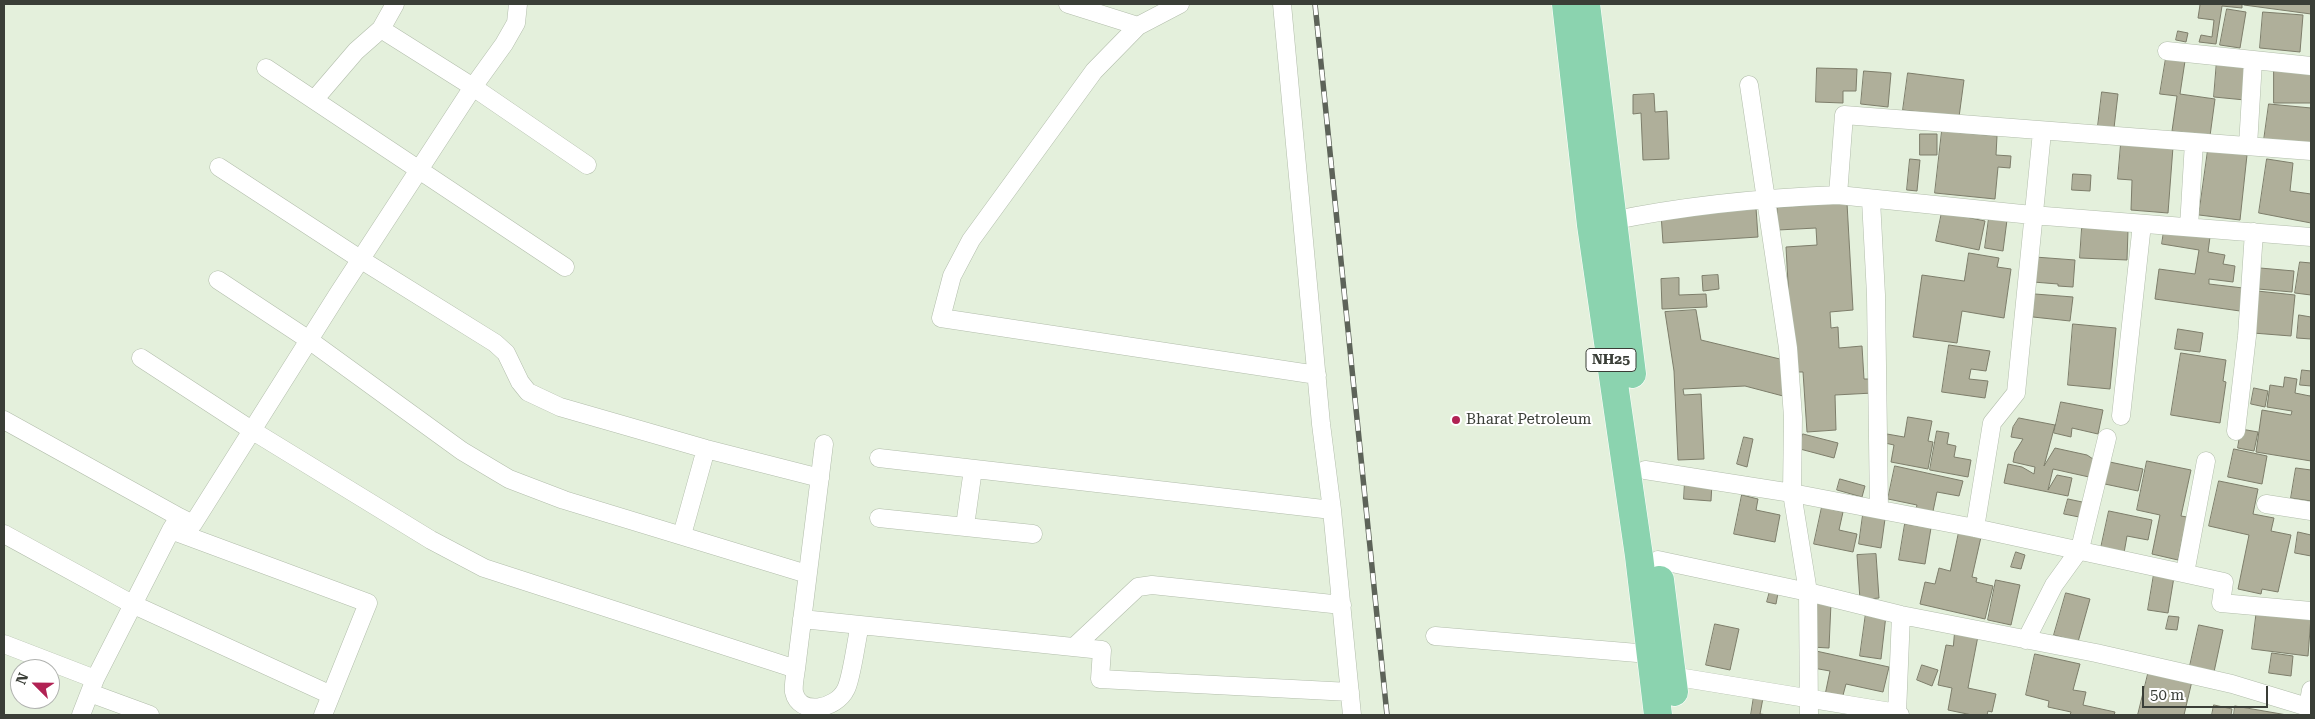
<!DOCTYPE html>
<style>
body{margin:0}
#map{position:relative;width:2315px;height:719px;overflow:hidden;background:#e4f0dc;font-family:"Roboto Serif",serif}
canvas{display:block}
.frame{position:absolute;inset:0;border:5px solid #3a3e37;pointer-events:none}
.north{position:absolute;left:10px;top:659px;width:50px;height:50px;box-sizing:border-box;background:#fff;border:1px solid #b0b2af;border-radius:50%;rotate:293deg;font-size:14px;font-weight:700;line-height:20px;text-align:center;color:#3a3e37}
.north::after{content:'';display:block;margin:auto;width:18px;height:22px;background:#b12254;clip-path:polygon(50% 0,100% 100%,50% 72%,0 100%)}
.scale{position:absolute;left:2142px;top:686px;width:126px;height:22px;box-sizing:border-box;border:2px solid #3a3e37;border-top:0;padding-left:6px;font-size:15px;line-height:18px;white-space:nowrap;color:#3a3e37;-webkit-text-stroke:4px #fff;paint-order:stroke}
</style>
<div id="map">
<canvas width="2315" height="719"></canvas>
<div class="frame"></div>
<div class="north">N</div>
<div class="scale">50 m</div>
</div>
<script>
const ctx = document.querySelector('canvas').getContext('2d');
ctx.lineJoin = 'round';
function fillPath(path, color) { ctx.fillStyle = color; ctx.fill(path, 'evenodd'); }
function strokePath(path, color, width, dash) { ctx.strokeStyle = color; ctx.lineWidth = width; ctx.lineCap = dash ? 'butt' : 'round'; ctx.setLineDash(dash || []); ctx.stroke(path); }
function drawText(font, color, halo, rows, align = 'center') {
  ctx.font = font + ' "Roboto Serif",serif'; ctx.lineWidth = 4; ctx.setLineDash([]); ctx.textBaseline = 'middle'; ctx.strokeStyle = halo; ctx.fillStyle = color; for (const [text, x, y, turn = 0] of rows) {
    ctx.save(); ctx.translate(x, y); ctx.rotate((+turn || 0) * Math.PI / 180); ctx.textAlign = isNaN(turn) ? turn : align; if (halo) ctx.strokeText(text, 0, 0); ctx.fillText(text, 0, 0); ctx.restore();
  }
}
const building = new Path2D(`
 M 2187,4 L 2242,4 L 2242,8 L 2222,6 L 2216,44 L 2199,42 L 2201,35 L 2212,37 L 2214,20 L 2198,18 L 2200,5 Z
 M 2244,4 L 2311,4 L 2311,14 L 2244,5 Z
 M 2227,9 L 2246,12 L 2240,48 L 2220,45 Z
 M 2263,12 L 2303,15 L 2300,52 L 2260,48 Z
 M 2178,31 L 2188,33 L 2186,42 L 2176,40 Z
 M 2166,58 L 2185,61 L 2180,94 L 2215,99 L 2210,136 L 2172,131 L 2177,96 L 2160,94 Z
 M 2217,60 L 2248,63 L 2245,100 L 2214,97 Z
 M 2274,67 L 2311,67 L 2311,103 L 2274,103 Z
 M 1817,68 L 1857,69 L 1856,91 L 1843,91 L 1843,103 L 1816,102 Z
 M 1864,71 L 1891,73 L 1888,107 L 1861,104 Z
 M 1908,73 L 1964,80 L 1959,117 L 1903,110 Z
 M 2102,92 L 2118,94 L 2114,128 L 2098,126 Z
 M 1654,94 L 1655,112 L 1667,111 L 1669,159 L 1643,160 L 1641,113 L 1633,114 L 1633,95 Z
 M 2269,104 L 2311,108 L 2311,145 L 2264,140 Z
 M 1942,131 L 1997,136 L 1996,155 L 2011,156 L 2010,168 L 1998,167 L 1995,199 L 1935,193 Z
 M 1920,134 L 1937,134 L 1937,155 L 1920,155 Z
 M 2121,144 L 2173,147 L 2168,213 L 2131,210 L 2132,180 L 2118,179 Z
 M 2208,150 L 2247,155 L 2240,220 L 2199,215 Z
 M 1910,159 L 1920,160 L 1917,191 L 1907,190 Z
 M 2267,159 L 2293,163 L 2290,191 L 2311,194 L 2311,223 L 2259,213 Z
 M 2073,174 L 2091,175 L 2090,191 L 2072,190 Z
 M 1847,203 L 1853,310 L 1830,312 L 1831,328 L 1838,327 L 1839,348 L 1862,346 L 1864,379 L 1872,379 L 1873,393 L 1835,395 L 1836,430 L 1807,432 L 1803,372 L 1793,372 L 1786,247 L 1817,245 L 1816,228 L 1778,230 L 1777,208 Z
 M 1756,208 L 1758,237 L 1663,243 L 1661,214 Z
 M 1942,212 L 1985,221 L 1979,250 L 1936,241 Z
 M 1989,218 L 2007,220 L 2003,251 L 1985,248 Z
 M 2082,228 L 2128,230 L 2127,260 L 2080,258 Z
 M 2164,231 L 2210,237 L 2208,252 L 2225,255 L 2223,264 L 2235,266 L 2233,282 L 2209,279 L 2209,284 L 2243,288 L 2240,311 L 2155,299 L 2159,269 L 2195,274 L 2199,250 L 2162,244 Z
 M 1969,253 L 1999,258 L 1997,267 L 2011,269 L 2004,318 L 1962,311 L 1957,343 L 1913,337 L 1922,275 L 1964,281 Z
 M 2035,257 L 2075,260 L 2073,287 L 2058,286 L 2058,284 L 2033,282 Z
 M 2300,262 L 2311,263 L 2311,295 L 2295,293 Z
 M 2260,268 L 2294,271 L 2292,292 L 2258,289 Z
 M 1718,275 L 1719,289 L 1703,291 L 1702,276 Z
 M 1679,278 L 1679,295 L 1706,294 L 1707,307 L 1662,309 L 1661,279 Z
 M 2257,291 L 2295,295 L 2291,336 L 2253,333 Z
 M 2035,294 L 2073,297 L 2070,321 L 2033,317 Z
 M 1696,310 L 1701,340 L 1784,360 L 1783,396 L 1745,386 L 1683,389 L 1684,395 L 1701,394 L 1704,459 L 1678,460 L 1674,371 L 1665,312 Z
 M 2299,315 L 2311,317 L 2311,339 L 2297,338 Z
 M 2073,324 L 2116,328 L 2110,389 L 2068,385 Z
 M 2178,329 L 2203,333 L 2200,352 L 2175,349 Z
 M 1949,345 L 1990,351 L 1986,371 L 1971,369 L 1969,379 L 1988,381 L 1985,398 L 1942,392 Z
 M 2181,353 L 2226,360 L 2223,381 L 2226,382 L 2220,423 L 2171,415 Z
 M 2302,370 L 2311,371 L 2311,386 L 2300,385 Z
 M 2285,377 L 2297,379 L 2295,393 L 2310,396 L 2311,393 L 2311,461 L 2256,452 L 2262,410 L 2291,415 L 2292,411 L 2267,407 L 2270,385 L 2283,387 Z
 M 2254,388 L 2268,391 L 2265,407 L 2251,404 Z
 M 2061,402 L 2103,410 L 2098,434 L 2072,428 L 2071,437 L 2054,433 Z
 M 1908,417 L 1932,421 L 1928,441 L 1933,442 L 1928,469 L 1891,462 L 1894,445 L 1885,443 L 1887,434 L 1904,437 Z
 M 2019,418 L 2055,425 L 2044,466 L 2055,448 L 2087,455 L 2093,459 L 2089,477 L 2053,469 L 2048,490 L 2057,475 L 2072,478 L 2068,496 L 2004,483 L 2008,464 L 2022,467 L 2034,474 L 2035,467 L 2013,462 L 2015,452 L 2023,439 L 2011,437 L 2013,427 Z
 M 2241,429 L 2258,432 L 2254,451 L 2238,448 Z
 M 1937,431 L 1949,433 L 1947,444 L 1956,446 L 1954,457 L 1971,460 L 1968,477 L 1930,470 Z
 M 1803,434 L 1838,443 L 1834,458 L 1800,449 Z
 M 1744,437 L 1753,439 L 1747,467 L 1737,464 Z
 M 2234,449 L 2267,456 L 2262,484 L 2228,477 Z
 M 2105,461 L 2143,469 L 2138,491 L 2100,483 Z
 M 2147,461 L 2191,470 L 2181,516 L 2187,517 L 2178,560 L 2152,554 L 2160,515 L 2137,510 Z
 M 1895,466 L 1963,481 L 1959,496 L 1937,492 L 1932,516 L 1915,513 L 1917,505 L 1888,499 Z
 M 2296,468 L 2311,470 L 2311,501 L 2291,498 Z
 M 1840,479 L 1865,486 L 1862,497 L 1837,490 Z
 M 1685,481 L 1712,483 L 1711,501 L 1684,499 Z
 M 2219,481 L 2258,489 L 2253,514 L 2274,518 L 2271,531 L 2291,535 L 2278,592 L 2262,589 L 2261,594 L 2238,589 L 2249,535 L 2209,526 Z
 M 1742,495 L 1758,499 L 1756,510 L 1780,515 L 1775,542 L 1734,534 Z
 M 2068,499 L 2087,503 L 2084,518 L 2064,514 Z
 M 1822,507 L 1843,512 L 1839,530 L 1857,534 L 1853,552 L 1814,544 Z
 M 2109,511 L 2152,520 L 2148,540 L 2127,536 L 2124,553 L 2101,548 Z
 M 1863,515 L 1885,519 L 1881,548 L 1859,544 Z
 M 1905,524 L 1931,528 L 1925,564 L 1899,560 Z
 M 1959,532 L 1981,537 L 1972,577 L 1977,578 L 1976,582 L 1993,586 L 1985,619 L 1920,604 L 1925,582 L 1935,584 L 1939,568 L 1950,571 Z
 M 2298,532 L 2311,535 L 2311,556 L 2295,553 Z
 M 2016,552 L 2025,555 L 2021,569 L 2011,567 Z
 M 1876,554 L 1879,598 L 1860,600 L 1857,555 Z
 M 2154,574 L 2174,577 L 2168,613 L 2148,610 Z
 M 1996,580 L 2020,585 L 2011,625 L 1988,620 Z
 M 1770,591 L 1778,593 L 1776,604 L 1767,602 Z
 M 2066,593 L 2090,599 L 2078,642 L 2054,635 Z
 M 1813,602 L 1831,603 L 1829,648 L 1811,647 Z
 M 2257,609 L 2311,617 L 2308,656 L 2252,649 Z
 M 1866,613 L 1886,615 L 1881,659 L 1860,656 Z
 M 2169,616 L 2179,617 L 2177,630 L 2166,629 Z
 M 1715,624 L 1739,629 L 1730,670 L 1706,665 Z
 M 2199,625 L 2223,630 L 2214,672 L 2190,666 Z
 M 1955,632 L 1978,636 L 1968,688 L 1996,694 L 1992,712 L 1988,711 L 1987,715 L 1972,715 L 1948,710 L 1952,688 L 1938,685 L 1946,645 L 1953,646 Z
 M 1816,651 L 1889,667 L 1883,692 L 1846,684 L 1842,699 L 1825,695 L 1830,671 L 1813,668 Z
 M 2272,653 L 2293,656 L 2291,676 L 2269,673 Z
 M 2035,654 L 2080,664 L 2073,690 L 2086,692 L 2083,705 L 2115,712 L 2114,715 L 2070,715 L 2071,712 L 2048,707 L 2049,701 L 2026,695 Z
 M 1922,665 L 1938,670 L 1932,686 L 1917,680 Z
 M 2149,670 L 2192,681 L 2184,715 L 2138,715 Z
 M 1754,696 L 1763,698 L 1760,714 L 1768,715 L 1751,715 Z
 M 2214,705 L 2232,709 L 2231,715 L 2212,715 Z
 M 2235,706 L 2287,715 L 2234,715 Z`);
const street = new Path2D(`
 M 395,4 L 381,29 L 473,87 L 587,165
 M 1068,4 L 1138,26
 M 1180,4 L 1138,26 L 1094,71 L 971,240 L 952,276 L 941,318 L 1317,375
 M 1282,4 L 1321,424 L 1332,510 L 1352,715
 M 2167,51 L 2311,66
 M 266,68 L 565,267
 M 314,100 L 356,51 L 381,29
 M 2248,146 L 2253,61
 M 219,167 L 360,259 L 495,343 L 506,353 L 520,382 L 528,392 L 560,407 L 706,449 L 820,478
 M 1838,195 L 2032,215 L 2311,237
 M 1871,200 L 1876,295 L 1879,509
 M 1611,221 C 1687,205 1762,198 1838,195 L 1844,115 L 2311,151
 M 2189,227 L 2194,142
 M 218,280 L 309,340 L 462,451 L 509,479 L 564,500 L 807,574
 M 141,358 L 253,431 L 431,540 L 484,568 L 796,669
 M 2121,416 L 2142,224
 M 4,420 L 179,517
 M 2236,431 L 2247,336 L 2254,232
 M 824,444 L 796,669 C 795,676 793,686 794,692 C 799,716 836,710 846,689 C 852,677 856,641 860,625
 M 879,458 L 1332,510
 M 1645,470 L 1792,493 L 1793,417 L 1788,348 L 1749,85
 M 2266,504 L 2311,511
 M 879,518 L 1033,534
 M 965,526 L 973,469
 M 1975,528 L 1992,423 L 2016,393 L 2042,132
 M 171,530 L 368,603 L 323,715
 M 4,534 L 132,604 L 331,695
 M 682,535 L 706,449
 M 1658,560 L 1808,592 L 1901,615 L 2096,653 L 2232,684 L 2311,708
 M 2185,573 L 2206,461
 M 802,619 L 1102,650 L 1100,679 L 1350,692
 M 1435,636 L 1649,654
 M 2026,640 L 2054,585 L 2080,549 L 2107,438
 M 4,644 L 95,679
 M 1074,647 L 1138,587 L 1152,585 L 1342,605
 M 1672,676 L 1897,713 L 1900,715
 M 90,693 L 150,715
 M 2308,707 L 2311,690
 M 1897,713 L 1901,615
 M 81,715 L 95,679 L 171,530 L 179,517 L 193,524 L 338,294 L 473,87 L 504,44 L 516,23 L 518,4
 M 1809,715 L 1808,592 L 1792,493 L 1975,528 L 2224,582 L 2221,603 L 2311,611`);
const primary = new Path2D(`
 M 1566,4 L 1591,225 L 1639,556 L 1658,715
 M 1586,4 L 1632,374
 M 1660,580 L 1674,692`);
const rail = new Path2D(`
 M 1315,4 L 1387,715`);
const markers = [
 [1456,420,5,"#b12254"]
];
const shields = [
 [1611,360,50]
];
const shieldNames = [
 ["NH25",1611,360]
];
const poiNames = [
 ["Bharat Petroleum",1466,420]
];
fillPath(building, '#afaf9a');
strokePath(building, '#7d7d6a', 1);
strokePath(street, '#b2bdab', 19);
strokePath(primary, '#fff', 29);
strokePath(street, '#fff', 18);
strokePath(primary, '#8bd3af', 28);
strokePath(rail, '#5d6359', 5.5);
strokePath(rail, '#fff', 4, [11]);
for (const [x, y, r, color] of markers) { const dot = new Path2D(); dot.arc(x, y, r, 0, 2 * Math.PI); ctx.fillStyle = color; ctx.fill(dot); strokePath(dot, '#fff', 2); }
for (const [x, y, w] of shields) { const box = new Path2D(); box.roundRect(x - w / 2, y - 11.5, w, 23, 4); ctx.fillStyle = '#fff'; ctx.fill(box); strokePath(box, '#3a3e37', 1); }
drawText('bold 14px', '#3a3e37', null, shieldNames);
drawText('15px', '#3a3e37', '#fff', poiNames, 'left');
</script>
